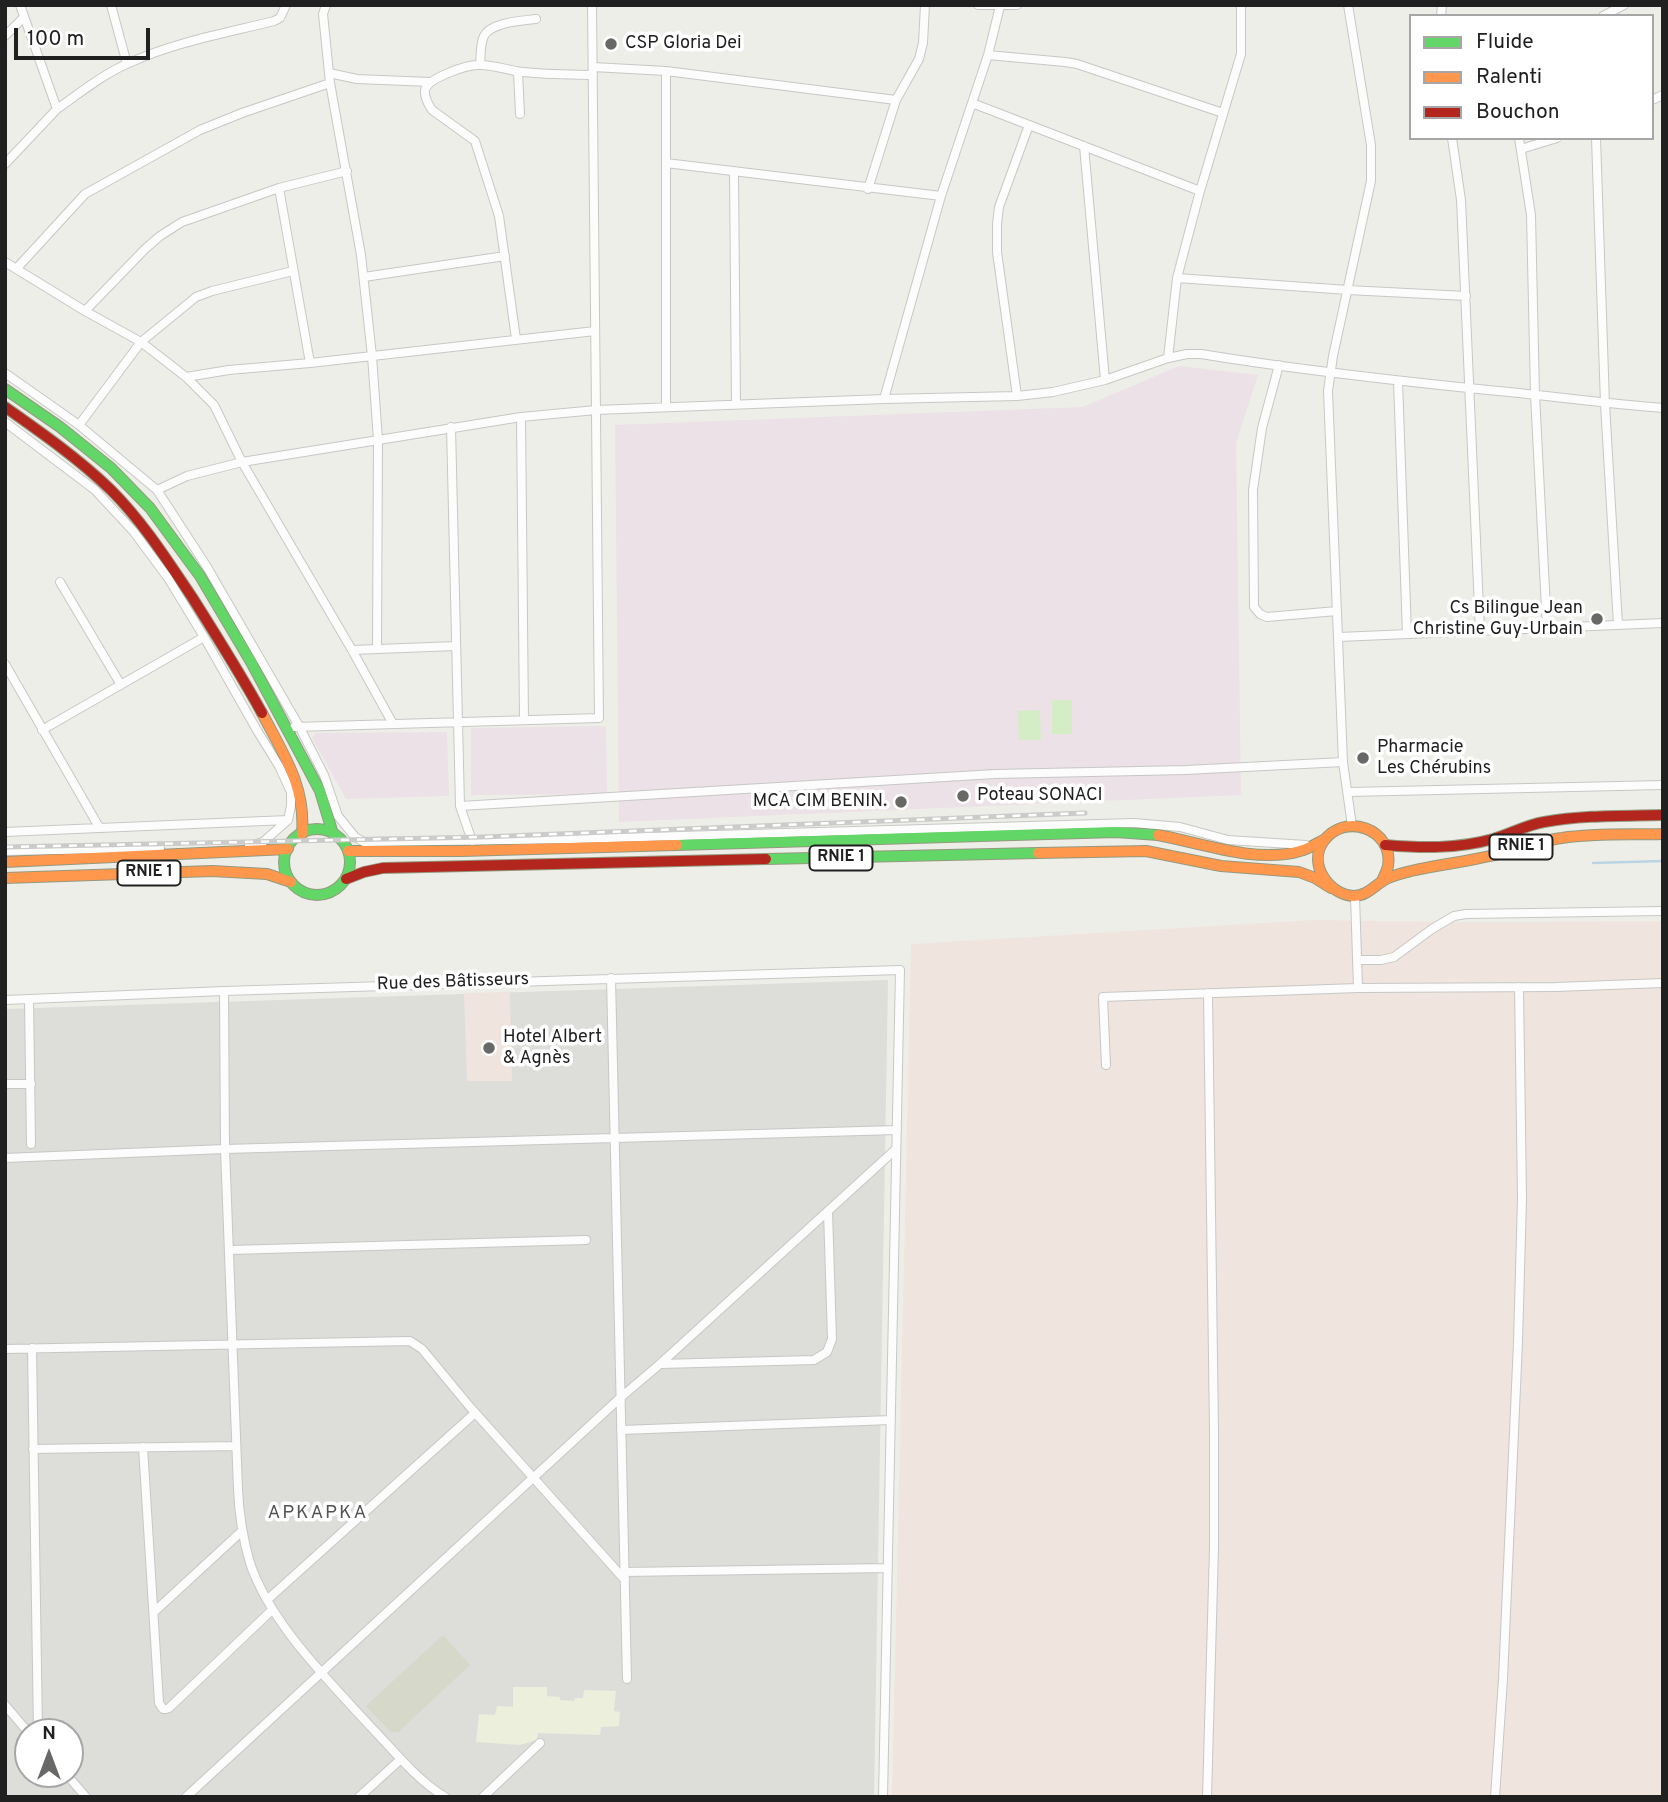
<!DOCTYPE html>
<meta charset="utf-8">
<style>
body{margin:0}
#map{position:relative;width:1668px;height:1802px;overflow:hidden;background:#eeeee9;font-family:Overpass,sans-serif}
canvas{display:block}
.frame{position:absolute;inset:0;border:7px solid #202020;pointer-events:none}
.legend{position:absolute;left:1409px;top:14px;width:245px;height:126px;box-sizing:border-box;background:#fff;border:2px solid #a6a6a6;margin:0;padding:9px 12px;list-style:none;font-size:21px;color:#202020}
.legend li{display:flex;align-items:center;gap:14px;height:35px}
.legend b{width:35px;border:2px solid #a6a6a6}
.north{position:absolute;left:14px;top:1718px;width:70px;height:70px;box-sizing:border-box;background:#fff;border:2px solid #a6a6a6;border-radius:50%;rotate:0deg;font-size:19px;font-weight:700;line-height:28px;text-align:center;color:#202020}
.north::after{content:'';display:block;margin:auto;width:24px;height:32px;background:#686866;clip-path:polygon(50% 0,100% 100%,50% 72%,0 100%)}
.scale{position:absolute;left:14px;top:28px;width:136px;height:32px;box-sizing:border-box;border:4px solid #202020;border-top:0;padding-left:9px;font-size:21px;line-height:24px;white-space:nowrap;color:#202020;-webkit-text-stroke:5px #fff;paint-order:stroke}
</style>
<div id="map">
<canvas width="1668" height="1802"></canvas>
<div class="frame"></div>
<ul class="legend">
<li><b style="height:9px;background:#63d668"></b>Fluide</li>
<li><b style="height:9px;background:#ff974d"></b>Ralenti</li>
<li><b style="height:9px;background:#b3261e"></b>Bouchon</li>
</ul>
<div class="north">N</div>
<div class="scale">100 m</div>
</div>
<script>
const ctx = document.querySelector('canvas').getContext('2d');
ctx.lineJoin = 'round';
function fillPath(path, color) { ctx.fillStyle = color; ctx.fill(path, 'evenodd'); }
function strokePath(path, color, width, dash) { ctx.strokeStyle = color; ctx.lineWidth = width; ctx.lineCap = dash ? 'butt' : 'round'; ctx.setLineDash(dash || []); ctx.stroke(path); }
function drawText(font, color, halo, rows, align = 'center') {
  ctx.font = font + ' Overpass,sans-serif'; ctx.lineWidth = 7; ctx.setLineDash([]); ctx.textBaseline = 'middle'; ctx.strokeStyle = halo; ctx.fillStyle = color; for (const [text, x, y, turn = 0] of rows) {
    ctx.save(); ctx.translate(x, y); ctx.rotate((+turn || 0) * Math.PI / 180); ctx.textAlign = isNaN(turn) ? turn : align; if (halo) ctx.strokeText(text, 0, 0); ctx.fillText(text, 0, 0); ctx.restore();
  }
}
const residential = new Path2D(`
 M 888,980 L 874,1797 L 5,1797 L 5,1009 ZM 28,1732 L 70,1732 L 70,1774 L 28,1774 Z`);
const commercial = new Path2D(`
 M 1313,920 L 1468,922 L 1663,921 L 1663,1797 L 892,1797 L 911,944 Z
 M 510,992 L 512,1081 L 467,1081 L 464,993 Z`);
const industrial = new Path2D(`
 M 1179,366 L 1258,375 L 1236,443 L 1241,795 L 619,822 L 615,425 L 1083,407 Z
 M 606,726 L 607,794 L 471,795 L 471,728 Z
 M 447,732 L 449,796 L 346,799 L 312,738 L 316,733 Z`);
const construction = new Path2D(`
 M 443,1635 L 470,1665 L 398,1732 L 391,1732 L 366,1706 Z`);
const farmland = new Path2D(`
 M 513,1687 L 547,1687 L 547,1696 L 560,1697 L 560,1700 L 574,1701 L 575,1698 L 583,1698 L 584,1690 L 616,1691 L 614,1711 L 620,1712 L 619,1726 L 601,1727 L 600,1735 L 538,1733 L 537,1740 L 520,1745 L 476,1742 L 479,1714 L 495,1715 L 497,1706 L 513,1707 Z`);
const grass = new Path2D(`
 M 1052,700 L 1072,700 L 1072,734 L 1052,734 Z
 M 1040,710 L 1041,740 L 1019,740 L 1018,711 Z`);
const stream = new Path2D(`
 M 1593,863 L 1663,861`);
const street = new Path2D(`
 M 111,5 L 127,64
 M 326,5 L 323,14 L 330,83 L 361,255 L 372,356 L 378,440 L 377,648
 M 978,5 L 1017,5
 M 1348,5 L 1371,145 L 1371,181 L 1333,356 L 1328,391 L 1343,762 L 1352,826
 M 1441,16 L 1442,5
 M 1603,16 L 1624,5
 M 5,36 L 24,17
 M 988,55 L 1065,62 L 1077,64 L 1223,113
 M 480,64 C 481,55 480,44 484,36 C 491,22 521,21 536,19
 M 593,67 L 666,71 L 896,100
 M 666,71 L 666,407
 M 518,72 L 520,114
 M 329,73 L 357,79 L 430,82
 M 1652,100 L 1663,95
 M 972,103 L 1200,191
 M 57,109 C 80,93 103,74 129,63 C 175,42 226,33 274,21 L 280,18 L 286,5
 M 1452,138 L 1461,200 L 1480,631
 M 1519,138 L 1531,215 L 1535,395 L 1547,628
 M 1596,138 L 1605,404 L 1618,625
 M 1084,146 L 1105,380
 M 1521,149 L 1557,138
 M 666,163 L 941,196
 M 5,164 L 57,109 L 20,5
 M 734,172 L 736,405
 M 279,188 L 310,363
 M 868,189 L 896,100 L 919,59 L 923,43 L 925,5
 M 5,262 L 85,311 L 141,342 L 186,377 L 214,405 L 242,462 L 352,650 L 393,724
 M 17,268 L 85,194 L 200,130 L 242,113 L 330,83
 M 364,277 L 505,256
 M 1177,278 L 1348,290 L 1466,296
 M 85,311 L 145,249 L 160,236 L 182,222 L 279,188 L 347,171
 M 516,339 L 499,216 L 475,141 L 432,110 C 428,104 424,97 425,90 C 428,78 466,65 478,65 C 490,64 504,69 516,71 C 541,75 568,74 593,75
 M 1168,358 L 1177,278 L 1200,191 L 1241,54 L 1241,5
 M 1279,365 L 1262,428 L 1253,490 L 1254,607 L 1260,614 L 1267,617 L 1337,611
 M 5,373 L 79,425 L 157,490 L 207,567 L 299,726 L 324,775 L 338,816 L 355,837 L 364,842 L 575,839 L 1134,823 L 1180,827 L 1228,840 L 1306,845
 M 186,377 L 229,370 L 310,363 L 595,331
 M 1398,381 L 1407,634
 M 1017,396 L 997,252 L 997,224 L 999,207 L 1029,125
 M 884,399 L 941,196 L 988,55 L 1000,6
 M 521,417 L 524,720
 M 5,422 L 95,490 L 134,532 L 168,578 L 204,637 L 258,732 L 279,766 L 291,792 L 291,806 L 288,820 L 263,842 L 249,846
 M 79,425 L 141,342 L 196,297 L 212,291 L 293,271
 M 451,427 L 460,806 L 472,841
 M 157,490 L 187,476 L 242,462 L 521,417 L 596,410 L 884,399 L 1017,396 L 1053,392 L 1105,380 L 1168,358 L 1187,354 L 1201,354 C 1299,370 1398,381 1498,391 C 1553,396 1608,404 1663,408
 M 60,582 L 121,685
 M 1339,637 L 1663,623
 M 352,650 L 456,646
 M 5,664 L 99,827
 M 294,727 L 599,718 L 592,5
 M 42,730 L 204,637
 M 1348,792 L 1663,785
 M 460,806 L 995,774 L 1186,770 L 1343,762
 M 5,832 L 288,820
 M 5,851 L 160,848
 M 1355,896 L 1358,988
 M 1357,960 L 1381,960 L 1394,957 L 1432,929 L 1454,916 L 1466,914 L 1663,911
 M 611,978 L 627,1679
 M 224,991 L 225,1149 L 238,1489 C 239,1514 243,1539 250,1563 C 270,1623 329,1681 371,1727 C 394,1751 416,1779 445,1797
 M 29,999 L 31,1144
 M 5,1000 L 224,991 L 900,970 L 883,1797
 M 1106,1065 L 1103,997 L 1358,988 L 1556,987 L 1663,983
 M 5,1084 L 31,1084
 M 5,1158 L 225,1149 L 897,1130
 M 230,1250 L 586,1240
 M 32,1348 L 38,1732
 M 5,1349 L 410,1341 L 422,1349 L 470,1407 L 625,1580
 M 660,1364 L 814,1360 L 827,1352 L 832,1339 L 828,1211
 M 621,1430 L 891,1420
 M 143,1447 L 159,1703 L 163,1709 L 166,1709 L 169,1708 L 272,1610
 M 33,1449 L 236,1446
 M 624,1572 L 888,1568
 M 267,1600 L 475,1413
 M 154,1612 L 242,1531
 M 5,1705 L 28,1732
 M 66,1774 L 86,1797
 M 186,1797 L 620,1398 L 660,1364 L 896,1149
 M 359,1797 L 401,1759
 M 483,1797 L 540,1743
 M 1207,1797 L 1214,1548 L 1214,1430 L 1208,993
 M 1495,1797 L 1503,1679 L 1518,1342 L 1522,1199 L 1519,987`);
const fast = new Path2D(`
 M 5,389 L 60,427 L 111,468 L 150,508 L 200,576 L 251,662 L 320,791 L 333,834
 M284 862a33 33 0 1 1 66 0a33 33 0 1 1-66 0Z
 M 677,845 L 1116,832 L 1158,835
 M 766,859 L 1038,853`);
const slow = new Path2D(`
 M 262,713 C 283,754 306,786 302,834
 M 1158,835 C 1201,843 1257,864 1300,851 C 1309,849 1317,843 1325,839
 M 348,851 L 461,851 L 677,845
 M 1038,853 L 1146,851 L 1221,866 L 1299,872 L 1315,878 L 1331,888
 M 5,862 L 288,849
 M 5,878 L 212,871 L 267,874 L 291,882
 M 1382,881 C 1384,876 1387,871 1388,866 C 1394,829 1344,811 1323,842 C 1308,865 1329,895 1354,896 C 1367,896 1375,885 1386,879 C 1394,875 1403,873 1411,871 C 1437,865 1464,862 1490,856 C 1514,851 1537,841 1562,838 C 1596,833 1629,835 1663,834`);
const jam = new Path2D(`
 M 5,407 C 42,433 79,459 111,490 C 143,522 167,560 192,597 C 216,635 240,673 262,713
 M 1385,845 C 1421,848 1457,849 1493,839 C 1510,834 1526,825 1544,822 C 1583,815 1623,816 1663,815
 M 346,879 L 364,872 L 383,868 L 766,859`);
const rail = new Path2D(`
 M 5,847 L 482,837 L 1085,813`);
const markers = [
 [611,44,7,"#686866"],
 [1597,619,7,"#686866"],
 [1363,758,7,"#686866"],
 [963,796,7,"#686866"],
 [901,802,7,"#686866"],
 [489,1048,7,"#686866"]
];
const shields = [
 [1521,847,63],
 [841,858,63],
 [149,873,63]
];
const shieldNames = [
 ["RNIE 1",1521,847],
 ["RNIE 1",841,858],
 ["RNIE 1",149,873]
];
const poiNames = [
 ["CSP Gloria Dei",625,44],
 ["Cs Bilingue Jean",1583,609,"right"],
 ["Christine Guy-Urbain",1583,630,"right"],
 ["Pharmacie",1377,748],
 ["Les Chérubins",1377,769],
 ["Poteau SONACI",977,796],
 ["MCA CIM BENIN.",887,802,"right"],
 ["Hotel Albert",503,1038],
 ["& Agnès",503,1059]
];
const streetNames = [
 ["Rue des Bâtisseurs",453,983,-2]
];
const neighbourhoodNames = [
 ["APKAPKA",318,1514]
];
fillPath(residential, '#ddddda');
fillPath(commercial, '#f0e4de');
fillPath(industrial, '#ece1e6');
fillPath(construction, '#d6d8ca');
fillPath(farmland, '#ebefdb');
fillPath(grass, '#d5edc6');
strokePath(stream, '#bad4e3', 2.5);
strokePath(street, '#c7c7c5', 10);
strokePath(fast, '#939a7f', 12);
strokePath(slow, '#939a7f', 12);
strokePath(jam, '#939a7f', 12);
strokePath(street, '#fcfcfc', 8);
strokePath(fast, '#63d668', 10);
strokePath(slow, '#ff974d', 10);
strokePath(jam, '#b3261e', 10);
strokePath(rail, '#cbcbca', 5);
strokePath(rail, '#fff', 2.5, [8]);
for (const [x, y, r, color] of markers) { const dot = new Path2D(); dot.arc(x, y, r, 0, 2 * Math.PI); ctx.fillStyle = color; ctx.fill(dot); strokePath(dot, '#fff', 2.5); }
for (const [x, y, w] of shields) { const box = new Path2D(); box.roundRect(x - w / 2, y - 12.5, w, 25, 5); ctx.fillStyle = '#fff'; ctx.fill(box); strokePath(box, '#202020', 2); }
drawText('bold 16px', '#202020', null, shieldNames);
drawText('18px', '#202020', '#fff', poiNames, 'left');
drawText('18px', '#202020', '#fff', streetNames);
ctx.letterSpacing = '2px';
drawText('19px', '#535353', '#fff', neighbourhoodNames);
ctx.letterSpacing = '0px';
</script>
